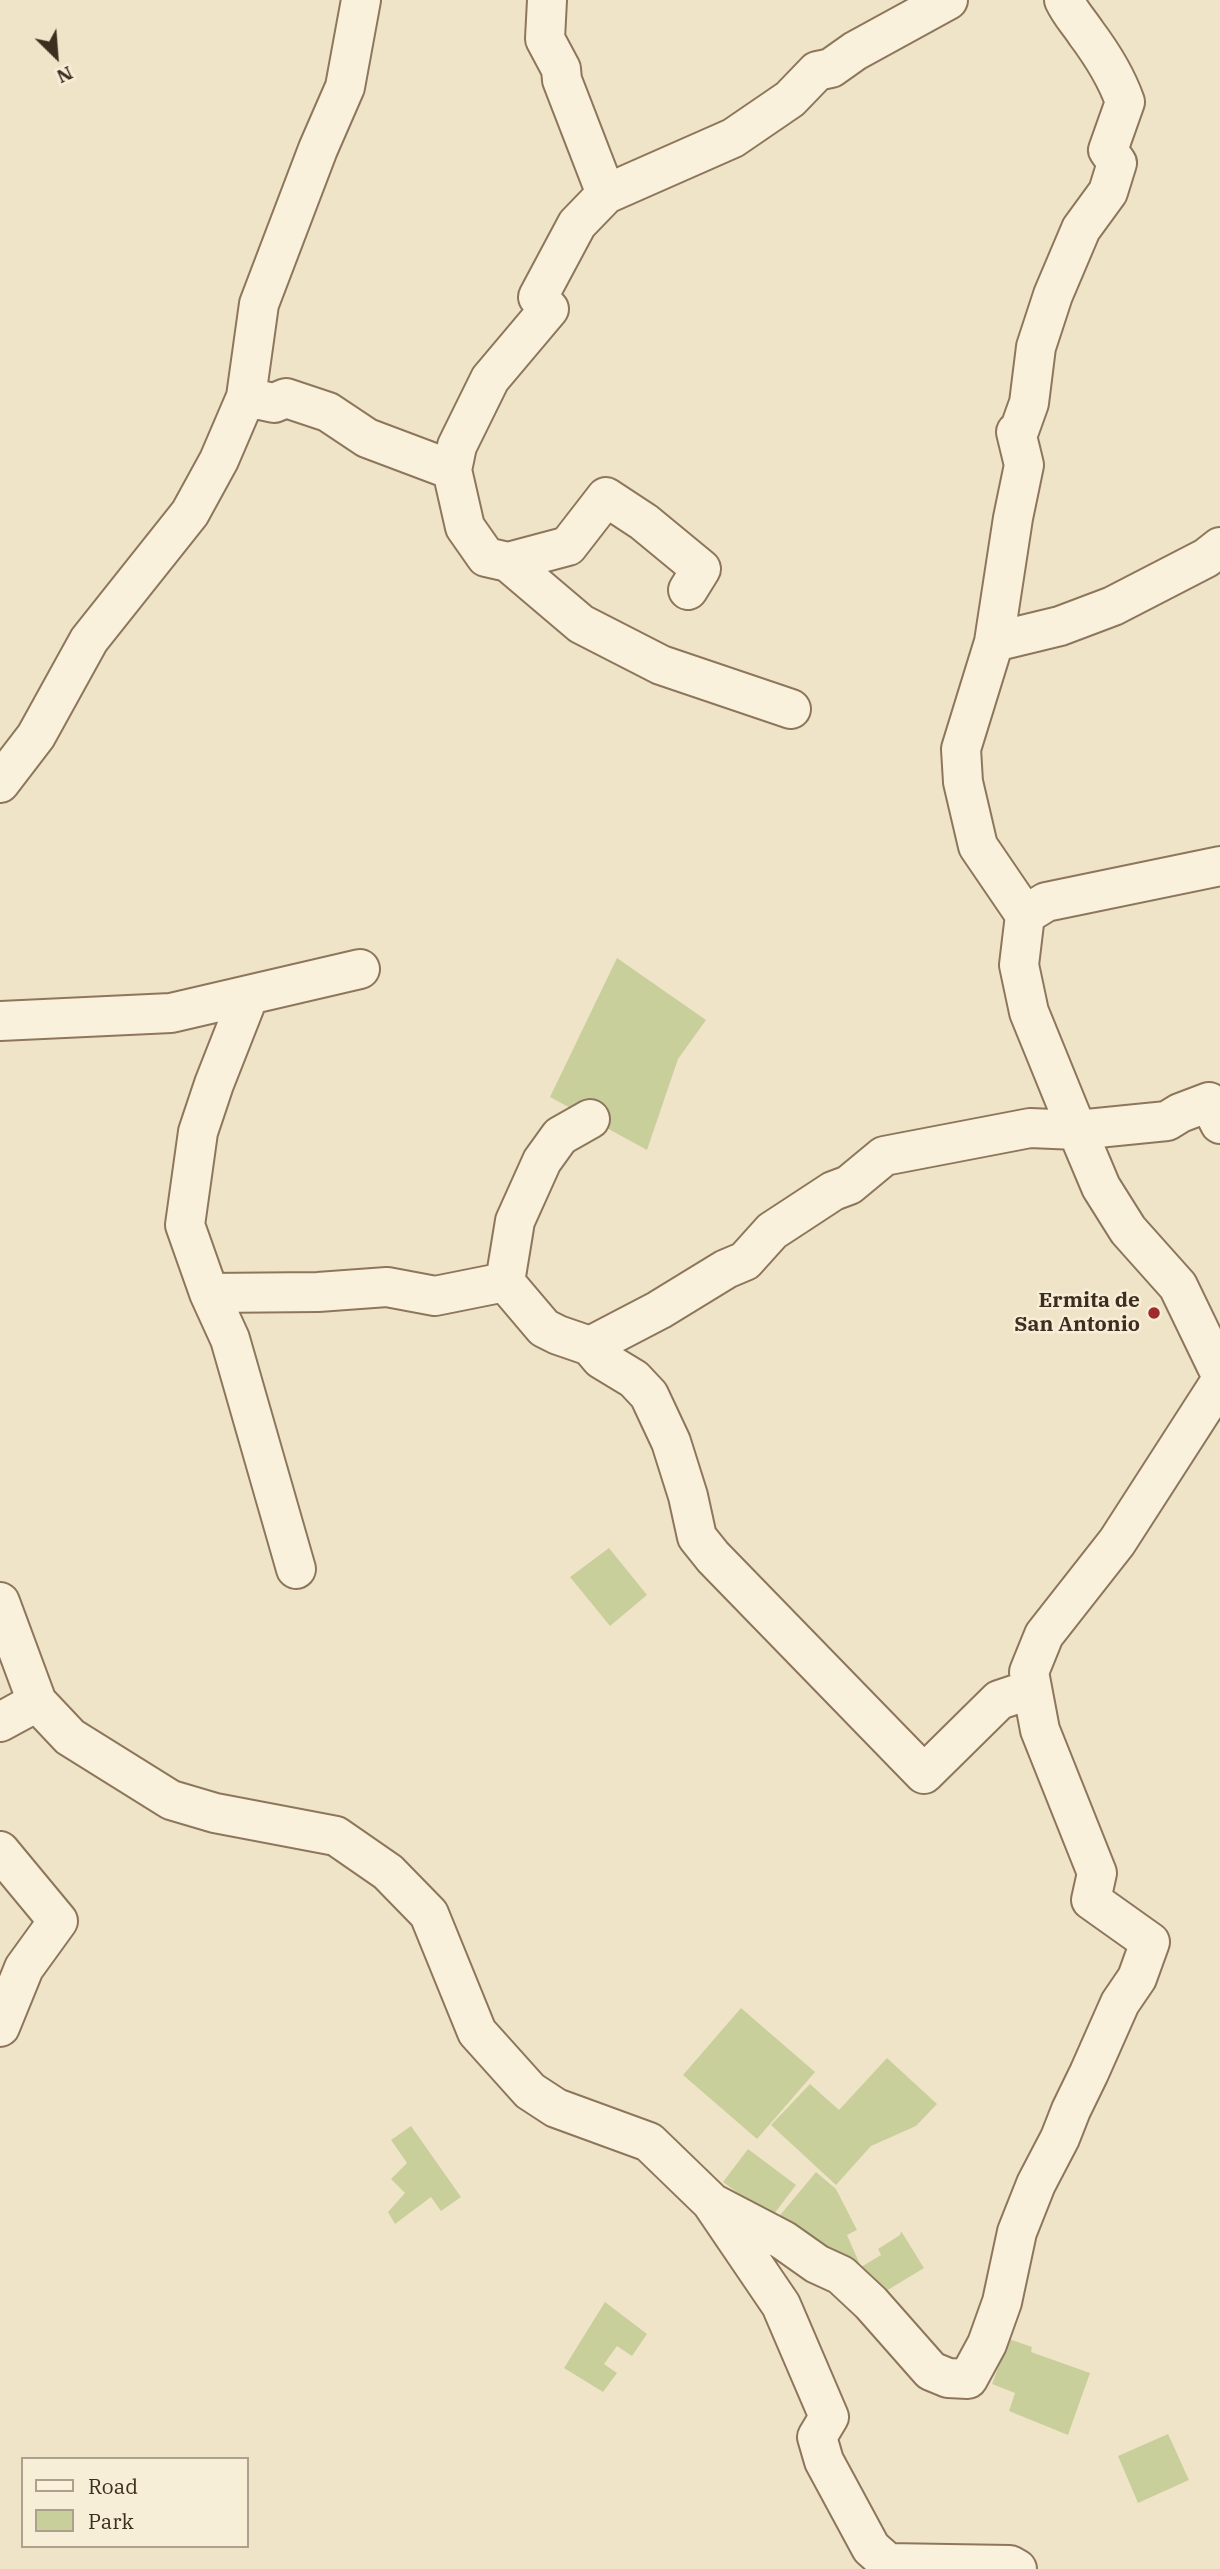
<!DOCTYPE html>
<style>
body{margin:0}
#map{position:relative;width:1220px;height:2569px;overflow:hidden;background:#f0e4c8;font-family:"IBM Plex Serif",serif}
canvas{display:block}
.legend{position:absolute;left:21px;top:2457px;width:228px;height:91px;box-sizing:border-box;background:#f7eed8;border:2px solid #ada18e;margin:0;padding:9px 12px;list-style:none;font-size:21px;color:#3d2e20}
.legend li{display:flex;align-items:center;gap:14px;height:35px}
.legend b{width:35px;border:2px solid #ada18e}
.north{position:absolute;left:21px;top:21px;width:70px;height:70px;-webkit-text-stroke:5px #f7eed8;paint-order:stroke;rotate:155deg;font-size:19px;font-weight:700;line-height:28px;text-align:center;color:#3d2e20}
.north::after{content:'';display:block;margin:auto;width:24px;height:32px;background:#3d2e20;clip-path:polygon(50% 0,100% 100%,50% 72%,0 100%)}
</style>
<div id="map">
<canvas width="1220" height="2569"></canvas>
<ul class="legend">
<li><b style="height:9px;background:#faf1dc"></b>Road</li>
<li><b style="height:19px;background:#c9cf9b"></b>Park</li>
</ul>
<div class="north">N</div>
</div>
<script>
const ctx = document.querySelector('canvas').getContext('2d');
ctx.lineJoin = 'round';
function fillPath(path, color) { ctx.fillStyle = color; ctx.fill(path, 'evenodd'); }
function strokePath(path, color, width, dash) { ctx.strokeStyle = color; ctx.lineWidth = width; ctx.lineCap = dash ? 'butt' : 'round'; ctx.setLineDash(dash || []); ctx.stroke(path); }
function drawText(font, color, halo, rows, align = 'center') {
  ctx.font = font + ' "IBM Plex Serif",serif'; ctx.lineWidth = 5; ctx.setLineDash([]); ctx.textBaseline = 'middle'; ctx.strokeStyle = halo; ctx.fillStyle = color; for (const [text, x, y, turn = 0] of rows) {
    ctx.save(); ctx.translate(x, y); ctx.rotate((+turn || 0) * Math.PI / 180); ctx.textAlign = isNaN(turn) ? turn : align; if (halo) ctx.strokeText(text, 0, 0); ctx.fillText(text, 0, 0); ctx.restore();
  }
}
const green = new Path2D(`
 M 617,958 L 706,1020 L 678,1059 L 647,1150 L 550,1097 Z
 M 609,1548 L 647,1595 L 610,1626 L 570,1577 Z
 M 741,2008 L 815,2072 L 757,2139 L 683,2075 Z
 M 887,2058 L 937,2104 L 916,2126 L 871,2146 L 836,2185 L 771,2125 L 810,2084 L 839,2110 Z
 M 411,2126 L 461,2197 L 441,2211 L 431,2197 L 395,2224 L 388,2212 L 405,2193 L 391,2179 L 407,2163 L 391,2140 Z
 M 748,2149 L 796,2185 L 771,2218 L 723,2182 Z
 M 816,2172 L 836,2189 L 857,2230 L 847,2235 L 861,2267 L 881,2255 L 878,2249 L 900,2235 L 901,2231 L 924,2268 L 873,2299 L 776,2220 Z
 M 605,2302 L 647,2334 L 632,2356 L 617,2346 L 604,2364 L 617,2373 L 603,2392 L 564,2368 Z
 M 1009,2339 L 1032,2347 L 1031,2352 L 1090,2373 L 1068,2435 L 1009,2411 L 1015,2393 L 992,2384 Z
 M 1168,2434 L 1189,2480 L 1138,2503 L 1118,2456 Z`);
const minor = new Path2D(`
 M 547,0 L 545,39 L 561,69 L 562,80 L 606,194
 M 1064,0 C 1070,13 1078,21 1086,33 C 1101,53 1117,79 1125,102 L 1108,150 L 1117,163 L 1108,192 L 1081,229 L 1053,295 L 1036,347 L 1029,403 L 1019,431 L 1016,432 L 1024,465 L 1013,518 L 994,642 L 961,749 L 963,782 L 978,846 L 1025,915 L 1019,965 L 1029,1012 L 1077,1130 L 1101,1187 L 1128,1230 L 1178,1286 L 1220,1373
 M 246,397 L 274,403 L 286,398 L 328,412 L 367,438 L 452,470
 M 508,562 L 568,546 L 606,497 L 644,522 L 701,569 L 688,590
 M 994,642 L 1060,626 L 1113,606 L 1206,558 L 1220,547
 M 791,709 L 661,665 L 581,624 L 508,562 L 486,557 L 465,527 L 452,470 L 457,446 L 490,379 L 549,309 L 538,297 L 577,224 L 606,194 L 733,138 L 790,99 L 817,71 L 831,68 L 855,51 L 948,0
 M 0,783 L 36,736 L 89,640 L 190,513 L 219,460 L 246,397 L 259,304 L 318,149 L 345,87 L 361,0
 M 1025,915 L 1046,902 L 1220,866
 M 249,995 L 214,1084 L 198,1132 L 185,1225 L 209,1293 L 230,1339 L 296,1569
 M 0,1021 L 171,1013 L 360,969
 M 505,1282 L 544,1328 L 558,1335 L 590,1346 L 659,1310 L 726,1269 L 745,1261 L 772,1231 L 833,1191 L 849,1185 L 884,1156 L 1030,1128 L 1077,1130 L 1167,1121 L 1180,1113 L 1209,1102 L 1220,1124
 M 505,1282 L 515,1221 L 542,1161 L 560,1136 L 590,1119
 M 209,1293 L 318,1292 L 387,1287 L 435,1296 L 505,1282
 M 590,1346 L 601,1359 L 634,1379 L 649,1395 L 671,1442 L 688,1496 L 697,1537 L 713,1557 L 924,1774 L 999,1700 L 1032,1689
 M 0,1602 L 37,1702 L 70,1737 L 171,1800 L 215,1813 L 336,1836 L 388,1872 L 429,1914 L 477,2032 L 530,2091 L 556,2108 L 649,2142 L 711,2202 L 781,2305 L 829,2417 L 817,2437 L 824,2461 L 871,2548 L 888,2563 L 1010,2565 L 1017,2569
 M 0,1722 L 37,1702
 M 0,1851 L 58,1921 L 24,1968 L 0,2027
 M 716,2205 L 783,2240 L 817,2264 L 841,2275 L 871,2303 L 931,2371 L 948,2378 L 968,2379 L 987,2344 L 1002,2302 L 1017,2232 L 1036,2184 L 1060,2138 L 1071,2110 L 1089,2073 L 1120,2003 L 1137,1978 L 1150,1942 L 1091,1900 L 1097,1873 L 1040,1730 L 1029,1672 L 1044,1635 L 1117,1542 L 1220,1382`);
const markers = [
 [1154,1313,7,"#9e2a2b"]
];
const poiNames = [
 ["Ermita de",1140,1301],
 ["San Antonio",1140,1325]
];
fillPath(green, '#c9cf9b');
strokePath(minor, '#8d765c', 42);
strokePath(minor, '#faf1dc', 38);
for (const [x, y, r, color] of markers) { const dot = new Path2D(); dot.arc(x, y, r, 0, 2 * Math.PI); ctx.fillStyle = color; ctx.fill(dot); strokePath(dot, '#f7eed8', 2.5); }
drawText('bold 21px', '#3d2e20', '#f7eed8', poiNames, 'right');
</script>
